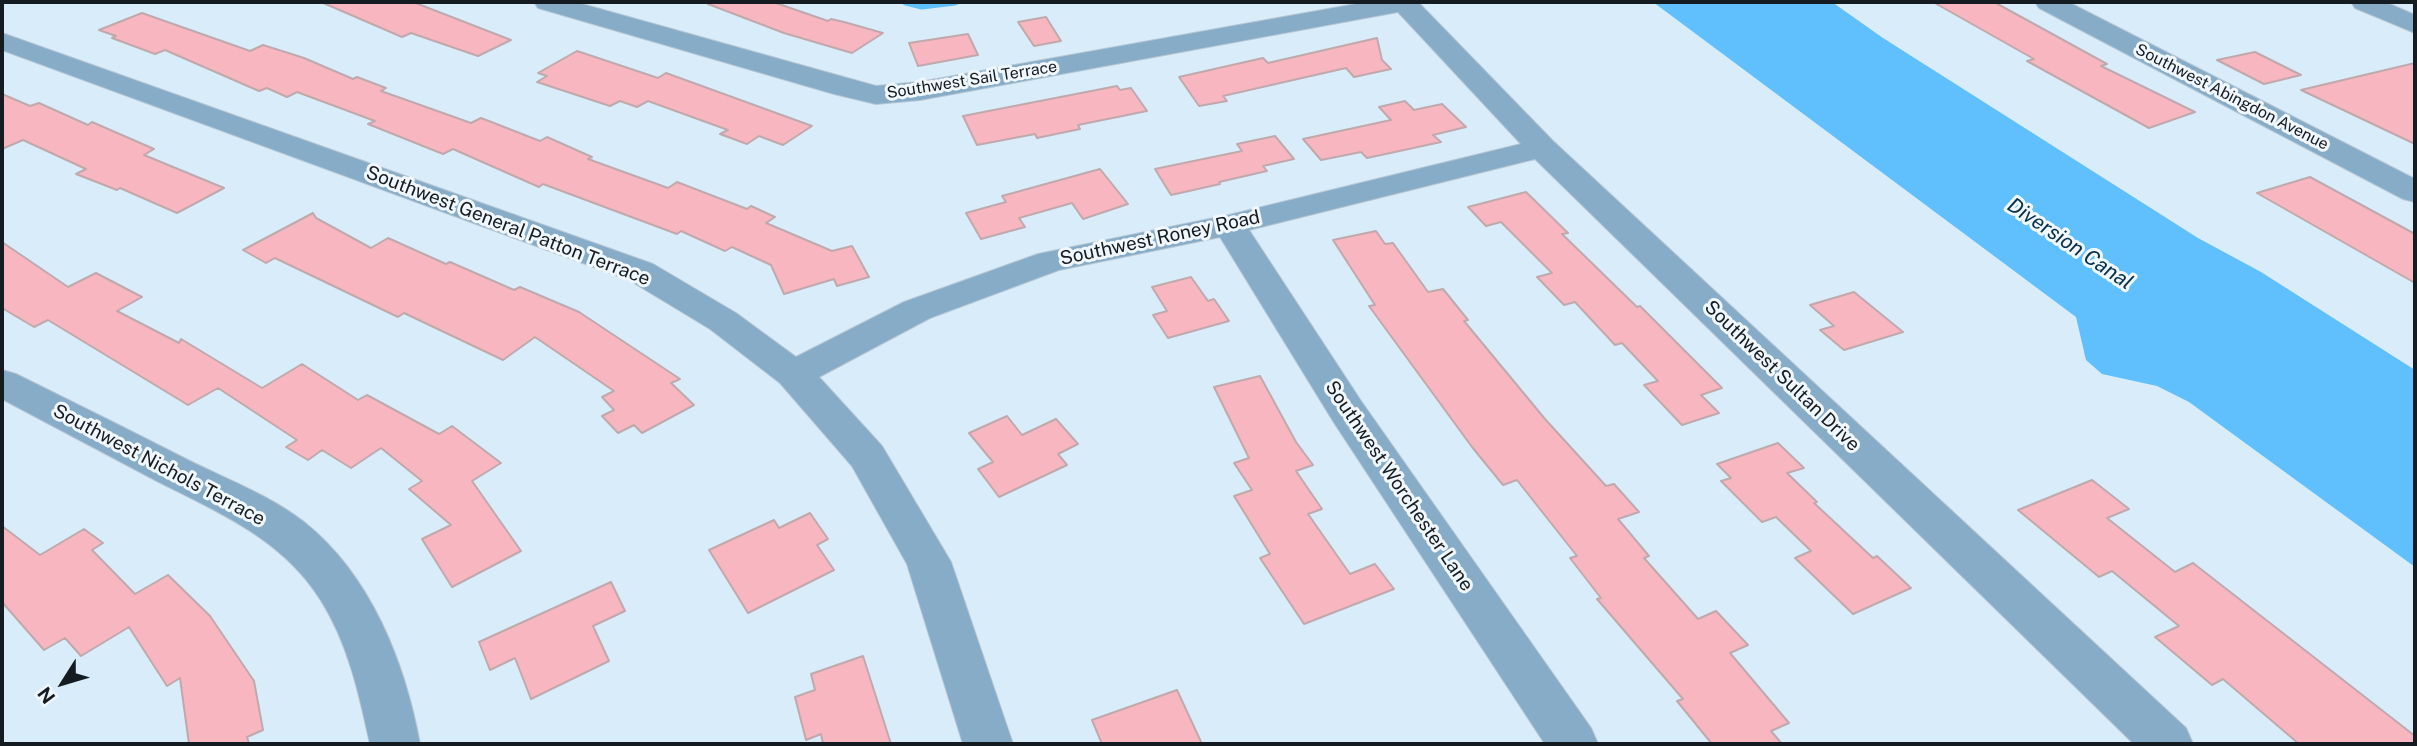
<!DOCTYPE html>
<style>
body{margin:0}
#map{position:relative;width:2417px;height:746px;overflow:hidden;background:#d9ecfa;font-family:"Public Sans",sans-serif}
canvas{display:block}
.frame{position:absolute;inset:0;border:4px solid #151c21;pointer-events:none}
.north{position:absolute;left:28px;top:648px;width:70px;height:70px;-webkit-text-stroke:5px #f0f7fd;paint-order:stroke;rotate:233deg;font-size:19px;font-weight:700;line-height:28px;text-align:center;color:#151c21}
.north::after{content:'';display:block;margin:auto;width:24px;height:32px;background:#151c21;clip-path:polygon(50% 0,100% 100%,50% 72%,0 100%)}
</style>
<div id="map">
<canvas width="2417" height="746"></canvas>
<div class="frame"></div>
<div class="north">N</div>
</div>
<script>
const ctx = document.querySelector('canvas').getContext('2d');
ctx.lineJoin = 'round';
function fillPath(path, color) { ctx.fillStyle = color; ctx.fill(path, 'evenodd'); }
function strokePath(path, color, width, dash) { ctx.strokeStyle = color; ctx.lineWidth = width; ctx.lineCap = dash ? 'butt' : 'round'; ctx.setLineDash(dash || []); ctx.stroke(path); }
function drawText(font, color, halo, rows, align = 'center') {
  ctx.font = font + ' "Public Sans",sans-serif'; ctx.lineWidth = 6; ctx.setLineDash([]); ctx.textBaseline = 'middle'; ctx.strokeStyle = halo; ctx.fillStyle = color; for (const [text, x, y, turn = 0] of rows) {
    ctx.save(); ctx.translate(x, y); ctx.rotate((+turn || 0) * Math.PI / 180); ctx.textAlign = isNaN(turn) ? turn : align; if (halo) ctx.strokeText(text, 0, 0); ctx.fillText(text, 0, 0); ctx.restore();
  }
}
const water = new Path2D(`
 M 1653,2 L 1832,2 L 1883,38 L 2198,238 L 2261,272 L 2415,370 L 2415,567 L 2189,402 L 2157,386 L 2102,374 L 2086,360 L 2076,317 Z`);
const stream = new Path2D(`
 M 906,2 L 922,6 L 955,2`);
const building = new Path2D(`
 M 321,2 L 413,2 L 511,40 L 478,56 L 411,33 L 402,37 Z
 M 709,2 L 773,2 L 828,21 L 831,19 L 844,22 L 883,33 L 852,53 L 784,33 L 708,4 Z
 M 1933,2 L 1994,2 L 2107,64 L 2101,66 L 2195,112 L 2149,128 L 2027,61 L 2034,59 Z
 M 142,13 L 250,51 L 263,45 L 304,58 L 353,79 L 357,77 L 386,88 L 381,91 L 471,123 L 481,118 L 540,141 L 547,137 L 592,157 L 588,159 L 668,188 L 677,182 L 747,209 L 751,206 L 775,217 L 766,223 L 832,251 L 852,246 L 869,277 L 837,286 L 834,279 L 784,294 L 771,265 L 732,247 L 725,251 L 681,231 L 677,234 L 543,184 L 539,187 L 453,149 L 443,154 L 368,124 L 375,121 L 297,92 L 287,97 L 267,88 L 259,91 L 165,50 L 155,54 L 112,38 L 116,36 L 99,30 Z
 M 1046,17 L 1061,41 L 1034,46 L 1018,22 Z
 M 968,34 L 978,55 L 918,66 L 909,43 Z
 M 1377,38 L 1382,60 L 1391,69 L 1354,77 L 1346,68 L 1223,96 L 1227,101 L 1199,106 L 1179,77 L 1263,58 L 1268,63 Z
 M 577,51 L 658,78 L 666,73 L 812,126 L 783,145 L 759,136 L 747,144 L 720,134 L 728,130 L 648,101 L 637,107 L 620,101 L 610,106 L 537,82 L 547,76 L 538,73 Z
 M 2255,52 L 2301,75 L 2264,84 L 2217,60 Z
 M 2415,63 L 2415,144 L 2301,90 Z
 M 1117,86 L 1120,90 L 1131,88 L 1147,111 L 1078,125 L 1080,129 L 1037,138 L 1035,134 L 977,145 L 963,116 Z
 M 2,94 L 30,106 L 39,103 L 88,125 L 92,122 L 154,149 L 144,155 L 224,188 L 177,213 L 120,188 L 117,190 L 76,174 L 86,169 L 23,140 L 2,149 Z
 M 1405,101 L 1414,110 L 1442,104 L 1466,127 L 1433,135 L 1441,142 L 1367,158 L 1361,152 L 1321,160 L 1303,139 L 1391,120 L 1379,107 Z
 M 1275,136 L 1294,159 L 1263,166 L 1267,171 L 1219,182 L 1220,184 L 1171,195 L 1155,169 L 1242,151 L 1237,144 Z
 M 1100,169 L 1128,204 L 1083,219 L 1072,203 L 1019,218 L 1025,227 L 981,239 L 966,213 L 1006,202 L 1002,196 Z
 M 2310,177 L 2415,234 L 2415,283 L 2257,193 Z
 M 1526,192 L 1568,233 L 1562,234 L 1637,307 L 1640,306 L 1722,388 L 1701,395 L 1719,413 L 1682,425 L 1644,385 L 1658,381 L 1622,343 L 1615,345 L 1575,302 L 1564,305 L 1537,277 L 1552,273 L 1501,222 L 1486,226 L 1468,207 Z
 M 313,213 L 316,218 L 371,248 L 388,238 L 446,264 L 450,262 L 514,290 L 520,287 L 579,312 L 680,379 L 671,383 L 694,405 L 642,433 L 634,425 L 618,433 L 602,416 L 614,410 L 602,397 L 614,391 L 535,337 L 503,360 L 404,313 L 398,317 L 275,258 L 266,263 L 243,250 Z
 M 1376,231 L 1385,244 L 1393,243 L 1428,292 L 1443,289 L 1468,320 L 1464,321 L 1545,419 L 1606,486 L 1614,484 L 1639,512 L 1618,519 L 1649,556 L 1644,558 L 1698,619 L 1716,611 L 1748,645 L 1730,653 L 1789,723 L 1771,731 L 1782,744 L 1712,744 L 1677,701 L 1683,699 L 1597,599 L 1601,598 L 1570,558 L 1577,556 L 1517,480 L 1503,485 L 1472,447 L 1369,306 L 1375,305 L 1333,240 Z
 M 2,242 L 68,287 L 96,273 L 142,297 L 117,311 L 179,343 L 181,339 L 262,388 L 302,364 L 358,400 L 367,395 L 439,434 L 452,426 L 501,463 L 472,481 L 521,551 L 452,587 L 422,539 L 451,525 L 409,489 L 422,481 L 381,448 L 351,468 L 322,450 L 308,460 L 286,447 L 297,440 L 218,388 L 188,405 L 48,320 L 34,327 L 2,308 Z
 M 1191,277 L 1208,301 L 1214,299 L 1229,321 L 1168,338 L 1153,315 L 1167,311 L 1152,287 Z
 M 1854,292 L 1903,332 L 1844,350 L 1820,330 L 1834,326 L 1810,305 Z
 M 1260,376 L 1296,442 L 1313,465 L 1296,471 L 1322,509 L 1308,514 L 1350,574 L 1375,564 L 1394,589 L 1304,624 L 1260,558 L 1270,554 L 1234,496 L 1252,490 L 1234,463 L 1249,458 L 1214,387 Z
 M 1007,416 L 1022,435 L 1056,419 L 1078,444 L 1058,454 L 1067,465 L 999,497 L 978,469 L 993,462 L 969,433 Z
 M 1778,443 L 1804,468 L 1787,473 L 1817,502 L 1814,503 L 1873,558 L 1877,556 L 1911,588 L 1853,614 L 1795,558 L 1811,551 L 1776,517 L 1762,522 L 1721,481 L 1731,478 L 1717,464 Z
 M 2092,480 L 2129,509 L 2107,518 L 2175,572 L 2193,563 L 2415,736 L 2415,744 L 2299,744 L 2223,679 L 2212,685 L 2155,637 L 2179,626 L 2112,571 L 2099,577 L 2018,510 Z
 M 810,513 L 828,539 L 817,545 L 834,570 L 748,613 L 709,550 L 774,520 L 779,528 Z
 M 2,526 L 40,555 L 84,529 L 103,543 L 92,550 L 135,594 L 168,575 L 210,616 L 254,681 L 263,730 L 247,737 L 249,744 L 189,744 L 180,678 L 167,686 L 129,627 L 81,656 L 65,638 L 44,650 L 2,602 Z
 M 611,582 L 625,611 L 593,626 L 609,661 L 531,699 L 515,658 L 490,670 L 479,642 Z
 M 863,656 L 891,744 L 823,744 L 821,734 L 806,740 L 795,697 L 815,690 L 811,674 Z
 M 1177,690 L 1202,744 L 1102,744 L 1092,720 Z`);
const minor = new Path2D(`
 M 534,2 L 575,2 L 876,86 L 920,82 L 1367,2 L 1418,2 L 1553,141 L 2186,728 L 2193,744 L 2134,744 L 1535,159 L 1249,230 L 1361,401 L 1591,728 L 1598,744 L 1545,744 L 1333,421 L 1220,237 L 1059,270 L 930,318 L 819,377 L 882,446 L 951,562 L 1013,744 L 963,744 L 907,564 L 852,466 L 780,383 L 710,329 L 629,280 L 2,50 L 2,33 L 653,264 L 736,313 L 796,357 L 904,302 L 1038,254 L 1229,215 L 1521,144 L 1398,12 L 920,100 L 876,104 L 834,94 L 538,8 Z
 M 2035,2 L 2068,2 L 2415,179 L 2415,202 L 2403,199 L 2039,8 Z
 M 2351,2 L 2385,2 L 2415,15 L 2415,33 L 2355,8 Z
 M 2,370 L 16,374 C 71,401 127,429 182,457 C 223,478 268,494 304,522 C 371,575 405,663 420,744 L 370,744 C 359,693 348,643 320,599 C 281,537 215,511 153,479 C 103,452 52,426 2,399 Z`);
const farStreetnames = [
 ["Southwest Sail Terrace",972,80,-9],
 ["Southwest Abingdon Avenue",2232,97,27]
];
const streetNames = [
 ["Southwest General Patton Terrace",508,226,21],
 ["Southwest Roney Road",1160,238,-12],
 ["Southwest Sultan Drive",1782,376,44],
 ["Southwest Nichols Terrace",159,465,28],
 ["Southwest Worchester Lane",1399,486,56]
];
const waterNames = [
 ["Diversion Canal",2070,244,34]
];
fillPath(water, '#60bffd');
strokePath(stream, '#60bffd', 7);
fillPath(building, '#f8b7c0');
strokePath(building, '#c0a9ac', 2);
strokePath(minor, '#b6c7d3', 2);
fillPath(minor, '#87acc8');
drawText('16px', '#151c21', '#f0f7fd', farStreetnames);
drawText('19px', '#151c21', '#f0f7fd', streetNames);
drawText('italic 21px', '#063049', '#f0f7fd', waterNames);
</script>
